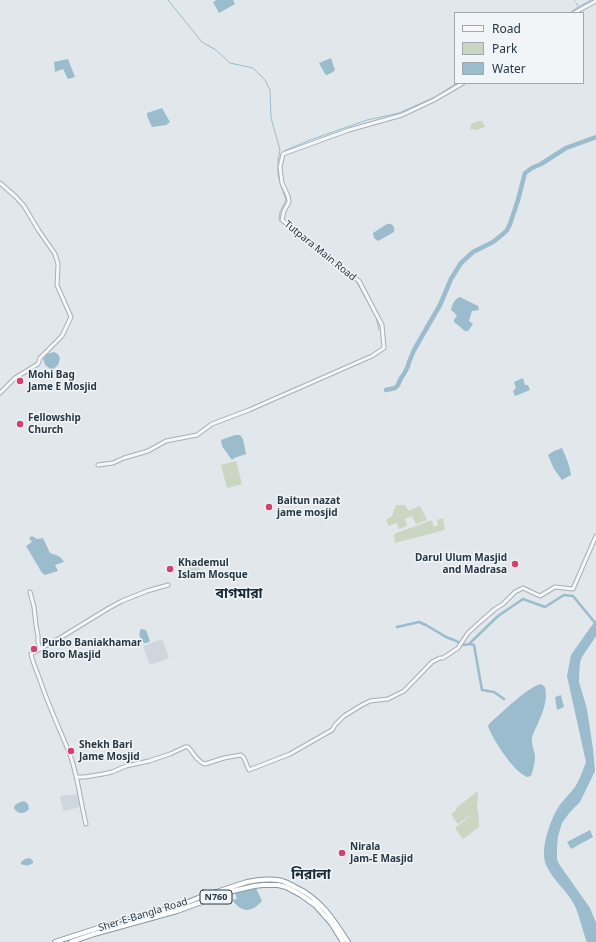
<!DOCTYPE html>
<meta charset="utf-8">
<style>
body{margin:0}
#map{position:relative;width:596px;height:942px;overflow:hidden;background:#e1e7eb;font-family:"Noto Sans",sans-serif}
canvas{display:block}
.legend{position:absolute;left:454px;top:12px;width:130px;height:72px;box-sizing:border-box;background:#f1f5f8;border:1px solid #a1a9b0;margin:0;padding:5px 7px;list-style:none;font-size:12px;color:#283744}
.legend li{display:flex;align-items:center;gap:8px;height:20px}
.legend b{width:20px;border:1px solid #a1a9b0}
</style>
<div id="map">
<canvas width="596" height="942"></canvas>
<ul class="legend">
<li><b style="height:5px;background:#f5f7f9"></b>Road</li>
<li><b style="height:11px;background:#cad5c2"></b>Park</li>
<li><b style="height:11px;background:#9abccd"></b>Water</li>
</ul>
</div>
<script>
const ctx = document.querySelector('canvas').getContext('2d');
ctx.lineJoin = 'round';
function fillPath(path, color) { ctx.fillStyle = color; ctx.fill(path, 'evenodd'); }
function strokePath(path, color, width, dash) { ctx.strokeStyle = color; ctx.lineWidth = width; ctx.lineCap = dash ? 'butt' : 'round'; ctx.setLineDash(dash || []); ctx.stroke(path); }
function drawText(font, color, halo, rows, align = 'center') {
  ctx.font = font + ' "Noto Sans","Noto Sans Bengali",sans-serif'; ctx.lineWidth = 3; ctx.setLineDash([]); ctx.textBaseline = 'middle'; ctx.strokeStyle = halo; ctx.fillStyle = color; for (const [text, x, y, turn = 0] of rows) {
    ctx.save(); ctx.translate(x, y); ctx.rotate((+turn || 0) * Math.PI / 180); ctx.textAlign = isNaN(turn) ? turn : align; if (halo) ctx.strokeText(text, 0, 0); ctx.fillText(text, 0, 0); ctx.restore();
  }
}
const built = new Path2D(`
 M 162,639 L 169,658 L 150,665 L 143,646 Z
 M 79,794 L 81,806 L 70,810 L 63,811 L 60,796 Z`);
const green = new Path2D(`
 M 478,121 L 482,121 L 485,127 L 476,130 L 470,129 L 471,124 Z
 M 236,461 L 242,484 L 227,488 L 221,465 Z
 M 396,505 L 405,505 L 409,511 L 420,506 L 427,520 L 416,524 L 412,516 L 405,519 L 407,526 L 399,529 L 397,523 L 389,526 L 386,520 L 392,516 Z
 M 443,518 L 445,530 L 395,543 L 394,534 L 432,520 L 434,527 L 438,525 L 437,520 Z
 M 198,564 L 201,573 L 190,577 L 188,573 L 187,568 Z
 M 478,791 L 477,811 L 478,811 L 479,827 L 463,839 L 455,828 L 476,812 L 458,824 L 451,814 L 456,810 L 456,808 Z`);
const water = new Path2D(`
 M 215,0 L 233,0 L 235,4 L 219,13 L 213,2 L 216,1 Z
 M 331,58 L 335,70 L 333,72 L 327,75 L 325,74 L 320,65 L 319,63 Z
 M 68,59 L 75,77 L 68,79 L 63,69 L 55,72 L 54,62 Z
 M 162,108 L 170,122 L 166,125 L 152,127 L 147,116 L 147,113 Z
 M 387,224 C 393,223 395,227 394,232 L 378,241 L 374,238 L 373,233 Z
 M 460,297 L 478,306 L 479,310 L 472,311 L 469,321 L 473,324 L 468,331 L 465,331 L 454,322 L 454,320 L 457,315 L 451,310 C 452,305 454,299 460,297 Z
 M 54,352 L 58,354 L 60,358 L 58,365 L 52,370 L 45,365 L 43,359 L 47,354 Z
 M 523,378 L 525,385 L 528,385 L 530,390 L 515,396 L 513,391 L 516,388 L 514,382 Z
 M 235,435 L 240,435 L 243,439 L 246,454 L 234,458 L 232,460 L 222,446 L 221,440 Z
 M 562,448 C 566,457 570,466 571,475 L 562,480 L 554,469 L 548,455 L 554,451 Z
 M 32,536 L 37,539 L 43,538 L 50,553 C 56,555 61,556 64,562 L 55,565 L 58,571 L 45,575 L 42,573 L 26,546 L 32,542 L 29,538 Z
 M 596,620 L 596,636 L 582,657 L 580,662 L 579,677 L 579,682 L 587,709 L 593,749 L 595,771 L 580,802 L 570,812 L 562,823 L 558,836 L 557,848 L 557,859 L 559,864 L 590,908 L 596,923 L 596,942 L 587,942 C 582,930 580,916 574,904 C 567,891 554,881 547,867 C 539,852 549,825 556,811 C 561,802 569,795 575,787 C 580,779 583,770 586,762 L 567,676 L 571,655 L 590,628 Z
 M 141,629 L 146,630 L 150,641 L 147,643 L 144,643 C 140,639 138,634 141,629 Z
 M 541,684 L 545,687 C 548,699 543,712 538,723 C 536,728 533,733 532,738 C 531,745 535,751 535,757 C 535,763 533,770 531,776 L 527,777 C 513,771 493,740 488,726 L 490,723 C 503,712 526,688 541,684 Z
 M 561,695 L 564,707 L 557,710 L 555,697 Z
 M 24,801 L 28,804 L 29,809 C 24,814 18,815 14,808 L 15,805 L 18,803 Z
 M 590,830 L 593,837 L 571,849 L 567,842 Z
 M 30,858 L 33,861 L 33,863 C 29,866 25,866 21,864 L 21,862 L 25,859 Z
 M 256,888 L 262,901 C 251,913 242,913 232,900 L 237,899 L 235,893 L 243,890 Z`);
const stream = new Path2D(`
 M 168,0 L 202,42 L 216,50 L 230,63 L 253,68 L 265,80 L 270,90 L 271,118 L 280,150 L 278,160 L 278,175 L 281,186 L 286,200 L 280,212 L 279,220 L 281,221
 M 574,0 L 575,1
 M 576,3 L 578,6
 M 570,13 L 578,7 L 591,0
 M 284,151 L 310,140 L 367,120 L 399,113 L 435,97 L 457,83
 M 321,254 L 331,263 L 356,281 L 376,317 L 379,330`);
const canal = new Path2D(`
 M 397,627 L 419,622 L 426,625 L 446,637 L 454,640 L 464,645 L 469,644 L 474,645 L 482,690 L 494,692 L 504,699
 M 469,644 L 498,616 L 523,599 L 545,607 L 564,595 L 573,596 L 596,624`);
const river = new Path2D(`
 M 386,390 L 395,388 L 398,385 L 401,378 L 404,374 L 408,366 L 409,362 L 414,350 L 440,305 L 451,279 L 461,263 L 473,252 L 493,242 L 503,234 L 507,230 L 510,224 L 518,200 L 525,173 L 532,168 L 541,164 L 566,148 L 596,137`);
const minor = new Path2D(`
 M 574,13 L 596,1
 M 0,183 L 16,197 L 24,206 L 39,231 L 55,254 L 58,264 L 57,285 L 71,317 L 62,336 L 40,358 L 38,364 L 15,378 L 0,393
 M 98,465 L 113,463 L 124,458 L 148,451 L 166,441 L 197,435 L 212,424 L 249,410 L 372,356 L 384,348 L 382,325 L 359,281 L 331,261 L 303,236 L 282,220 L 284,211 L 289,202 L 288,196 L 282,183 L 280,167 L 283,154 L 349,130 L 402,115 L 434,100 L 463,83
 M 30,592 L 34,607 L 36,625 L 38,636 L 38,642 L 40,649
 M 76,777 L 85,777 L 103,774 L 112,772 L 126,766 L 149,761 L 170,754 L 185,747 L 188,747 C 194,753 197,762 205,764 L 224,758 L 241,755 L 244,758 L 249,770 L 290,754 L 332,730 L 335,725 L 344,716 L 362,705 L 370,701 L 388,699 L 404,691 L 432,662 L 440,658 L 443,658 L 458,648 L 468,633 L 480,622 L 495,609 L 503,604 L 515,592 L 523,588 L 540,596 L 555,587 L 573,589 L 596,536
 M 86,824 C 80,800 78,775 69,752 C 59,728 48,704 40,680 C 37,672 33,663 31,654 L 60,638 L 109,608 L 122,601 L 147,591 L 168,585`);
const highway = new Path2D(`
 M 55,942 L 101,927 L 176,907 L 198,898 L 247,882 C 257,880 268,879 278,880 C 284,881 290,884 295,887 C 320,898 334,920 348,942
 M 71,942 L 94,934 L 112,929 L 177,911 L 229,892 L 254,886 L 263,885 L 278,885 L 286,887 L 301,895 L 315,905 L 331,923 L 343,942`);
const markers = [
 [20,381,4,"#d73f70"],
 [20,424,4,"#d73f70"],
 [269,507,4,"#d73f70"],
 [515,564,4,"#d73f70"],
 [170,569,4,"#d73f70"],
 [34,649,4,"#d73f70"],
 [71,751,4,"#d73f70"],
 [342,853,4,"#d73f70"]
];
const shields = [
 [216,897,32]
];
const shieldNames = [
 ["N760",216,897]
];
const streetNames = [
 ["Tutpara Main Road",320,251,39],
 ["Sher-E-Bangla Road",143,915,-17]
];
const poiNames = [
 ["Mohi Bag",28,375],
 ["Jame E Mosjid",28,387],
 ["Fellowship",28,418],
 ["Church",28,430],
 ["Baitun nazat",277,501],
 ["jame mosjid",277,513],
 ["Darul Ulum Masjid",507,558,"right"],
 ["and Madrasa",507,570,"right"],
 ["Khademul",178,563],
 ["Islam Mosque",178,575],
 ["Purbo Baniakhamar",42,643],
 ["Boro Masjid",42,655],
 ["Shekh Bari",79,745],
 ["Jame Mosjid",79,757],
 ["Nirala",350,847],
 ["Jam-E Masjid",350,859]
];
const districtNames = [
 ["বাগমারা",239,594],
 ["নিরালা",311,875]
];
fillPath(built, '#cfd6dd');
fillPath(green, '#cad5c2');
fillPath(water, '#9abccd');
strokePath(stream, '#9abccd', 1);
strokePath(canal, '#9abccd', 2.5);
strokePath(river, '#9abccd', 4.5);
strokePath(minor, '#a6afb6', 5);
strokePath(highway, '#8897a3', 6);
strokePath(minor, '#f5f7f9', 3);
strokePath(highway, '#fff', 4);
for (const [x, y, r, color] of markers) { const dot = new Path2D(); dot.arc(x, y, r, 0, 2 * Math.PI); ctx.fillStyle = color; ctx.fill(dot); strokePath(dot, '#f1f5f8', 1.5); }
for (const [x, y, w] of shields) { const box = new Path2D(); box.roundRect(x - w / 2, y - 7, w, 14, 3); ctx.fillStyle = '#f1f5f8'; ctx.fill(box); strokePath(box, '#283744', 1); }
drawText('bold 9px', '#283744', null, shieldNames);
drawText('10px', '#283744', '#f1f5f8', streetNames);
drawText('bold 10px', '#283744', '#f1f5f8', poiNames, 'left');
drawText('bold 14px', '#1b2835', '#f1f5f8', districtNames);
</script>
